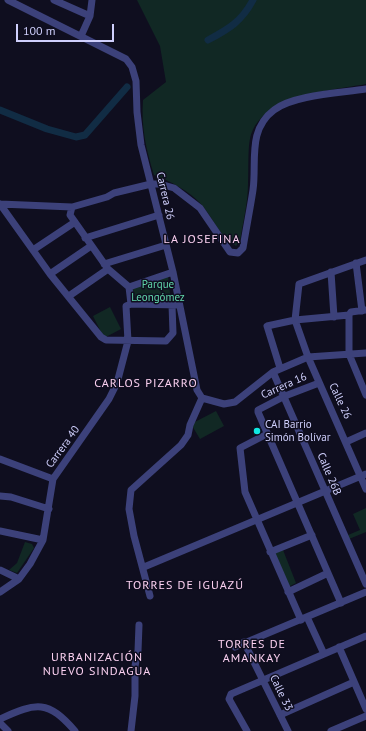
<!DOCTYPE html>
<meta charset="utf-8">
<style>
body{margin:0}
#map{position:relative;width:366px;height:731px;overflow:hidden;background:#0f0e1f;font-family:"PT Sans",sans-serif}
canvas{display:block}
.scale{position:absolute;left:16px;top:24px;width:98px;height:18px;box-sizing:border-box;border:2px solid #cfcffc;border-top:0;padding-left:5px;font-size:12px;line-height:14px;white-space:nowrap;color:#cfcffc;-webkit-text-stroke:3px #0f0e1f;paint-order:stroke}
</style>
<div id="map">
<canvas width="366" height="731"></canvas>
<div class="scale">100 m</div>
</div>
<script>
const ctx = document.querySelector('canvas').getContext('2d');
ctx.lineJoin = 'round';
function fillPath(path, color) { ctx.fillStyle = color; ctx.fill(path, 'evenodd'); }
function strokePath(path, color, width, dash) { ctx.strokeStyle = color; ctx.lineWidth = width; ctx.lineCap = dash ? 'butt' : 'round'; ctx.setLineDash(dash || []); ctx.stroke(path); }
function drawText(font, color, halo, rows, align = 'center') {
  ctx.font = font + ' "PT Sans",sans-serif'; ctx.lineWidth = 3; ctx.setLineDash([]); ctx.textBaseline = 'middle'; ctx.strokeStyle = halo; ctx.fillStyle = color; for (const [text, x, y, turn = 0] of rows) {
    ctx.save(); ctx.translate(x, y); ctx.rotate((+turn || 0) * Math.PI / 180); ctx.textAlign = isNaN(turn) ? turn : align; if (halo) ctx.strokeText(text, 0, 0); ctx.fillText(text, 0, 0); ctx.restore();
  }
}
const green = new Path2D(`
 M 137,0 L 366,0 L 366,84 C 330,91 269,93 252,132 C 247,142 249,171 248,184 C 248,203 243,222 240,241 L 236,246 C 219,236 214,219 201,204 C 190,192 169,180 154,175 C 146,149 141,127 143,100 L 166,82 L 160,46 Z
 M 168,276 L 171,301 L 139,303 L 135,299 L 132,287 Z
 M 110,307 L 121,329 L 104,338 L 93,316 Z
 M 216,411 L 224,426 L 200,439 L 191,424 Z
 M 366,508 L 366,532 L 349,539 L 348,535 L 360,530 L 353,514 Z
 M 25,542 L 32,544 L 34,548 L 17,573 L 9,570 L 17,563 Z
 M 283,550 L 296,583 L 288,587 L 273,554 Z`);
const canal = new Path2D(`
 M 208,40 C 229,29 242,21 253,0
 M 0,110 L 47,129 L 76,137 L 85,135 L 127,87`);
const minor = new Path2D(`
 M 8,0 L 126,59 L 132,67 L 136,81 L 137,112 L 141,145 L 173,272 L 197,390 L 202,398
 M 54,0 L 90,16
 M 81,36 L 90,16 L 92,0
 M 0,204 L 72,207 L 107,197 L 114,193 L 151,184 L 160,184 L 174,188 L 200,208 L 230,252 L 238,253 L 243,248 C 246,229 250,210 253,190 C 257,163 247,130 274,110 C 293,95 341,93 366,89
 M 0,204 L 50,274 L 101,337 L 106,340 L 166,341 L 173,333 L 172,305
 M 72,207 L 70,215 L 108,269 L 129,287 L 131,304
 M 85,238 L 159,215
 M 33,250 L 75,222
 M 366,260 L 299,284 L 295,320 L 308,357 L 366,489
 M 356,263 L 362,311
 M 104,264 L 166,245
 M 331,272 L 334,317
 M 50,274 L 91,246
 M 129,287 L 173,272
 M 69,296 L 108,269
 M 349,315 L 349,354 L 366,395
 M 280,368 L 267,326 L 295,320 L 349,315 L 351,312 L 366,310
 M 273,372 L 366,584
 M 319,383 L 285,396 L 258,410 L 258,412 L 341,603
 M 202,398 L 224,404 L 235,402 L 273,372 L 308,357 L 366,353
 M 267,434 L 240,448 L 245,492 L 301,620
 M 346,442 L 366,433
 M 0,459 L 53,479
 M 0,496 L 11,497 L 49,509
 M 0,531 L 43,540
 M 270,552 L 312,535
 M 144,567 L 366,474
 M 0,570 L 19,579
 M 0,592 L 19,579 L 30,564 L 43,540 L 53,479 L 109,399 L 117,383 L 128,341 L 126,306 L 131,304 L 179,305
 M 288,592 L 328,573
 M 150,596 L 134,536 L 129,509 L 131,490 L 181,445 L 188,435 L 190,425 L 202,398
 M 307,617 L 324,654
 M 244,642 L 288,731
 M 235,647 L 366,592
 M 339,647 L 366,709
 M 280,715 L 354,682
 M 0,719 C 37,702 48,700 75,731
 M 0,723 L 8,731
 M 131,731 L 135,696 L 135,666 L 138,651 L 139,625
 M 247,731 L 229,699 L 231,694 L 366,636
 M 331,731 L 366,716`);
const markers = [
 [257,431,4,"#10e7e1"]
];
const streetNames = [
 ["Carrera 26",165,196,77],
 ["Carrera 16",284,386,-24],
 ["Calle 26",340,401,65],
 ["Carrera 40",63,447,-54],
 ["Calle 26B",329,474,67],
 ["Calle 33",281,693,64]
];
const parkNames = [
 ["Parque",158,285],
 ["Leongómez",158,298]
];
const poiNames = [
 ["CAI Barrio",265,425],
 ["Simón Bolívar",265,438]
];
const neighbourhoodNames = [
 ["LA JOSEFINA",202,240],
 ["CARLOS PIZARRO",146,384],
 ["TORRES DE IGUAZÚ",185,586],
 ["TORRES DE",252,645],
 ["AMANKAY",252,659],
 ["URBANIZACIÓN",97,658],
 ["NUEVO SINDAGUA",97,672]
];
fillPath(green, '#112824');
strokePath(canal, '#112c44', 7);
strokePath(minor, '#3c417a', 7);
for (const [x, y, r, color] of markers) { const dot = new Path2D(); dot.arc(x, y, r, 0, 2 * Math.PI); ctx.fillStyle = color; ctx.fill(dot); strokePath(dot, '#0f0e1f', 1.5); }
drawText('11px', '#cfcffc', '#0f0e1f', streetNames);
drawText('11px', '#60d6aa', '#0f0e1f', parkNames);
drawText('11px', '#cfcffc', '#0f0e1f', poiNames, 'left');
ctx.letterSpacing = '1px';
drawText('12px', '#fcd1f1', '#0f0e1f', neighbourhoodNames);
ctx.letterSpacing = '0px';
</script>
